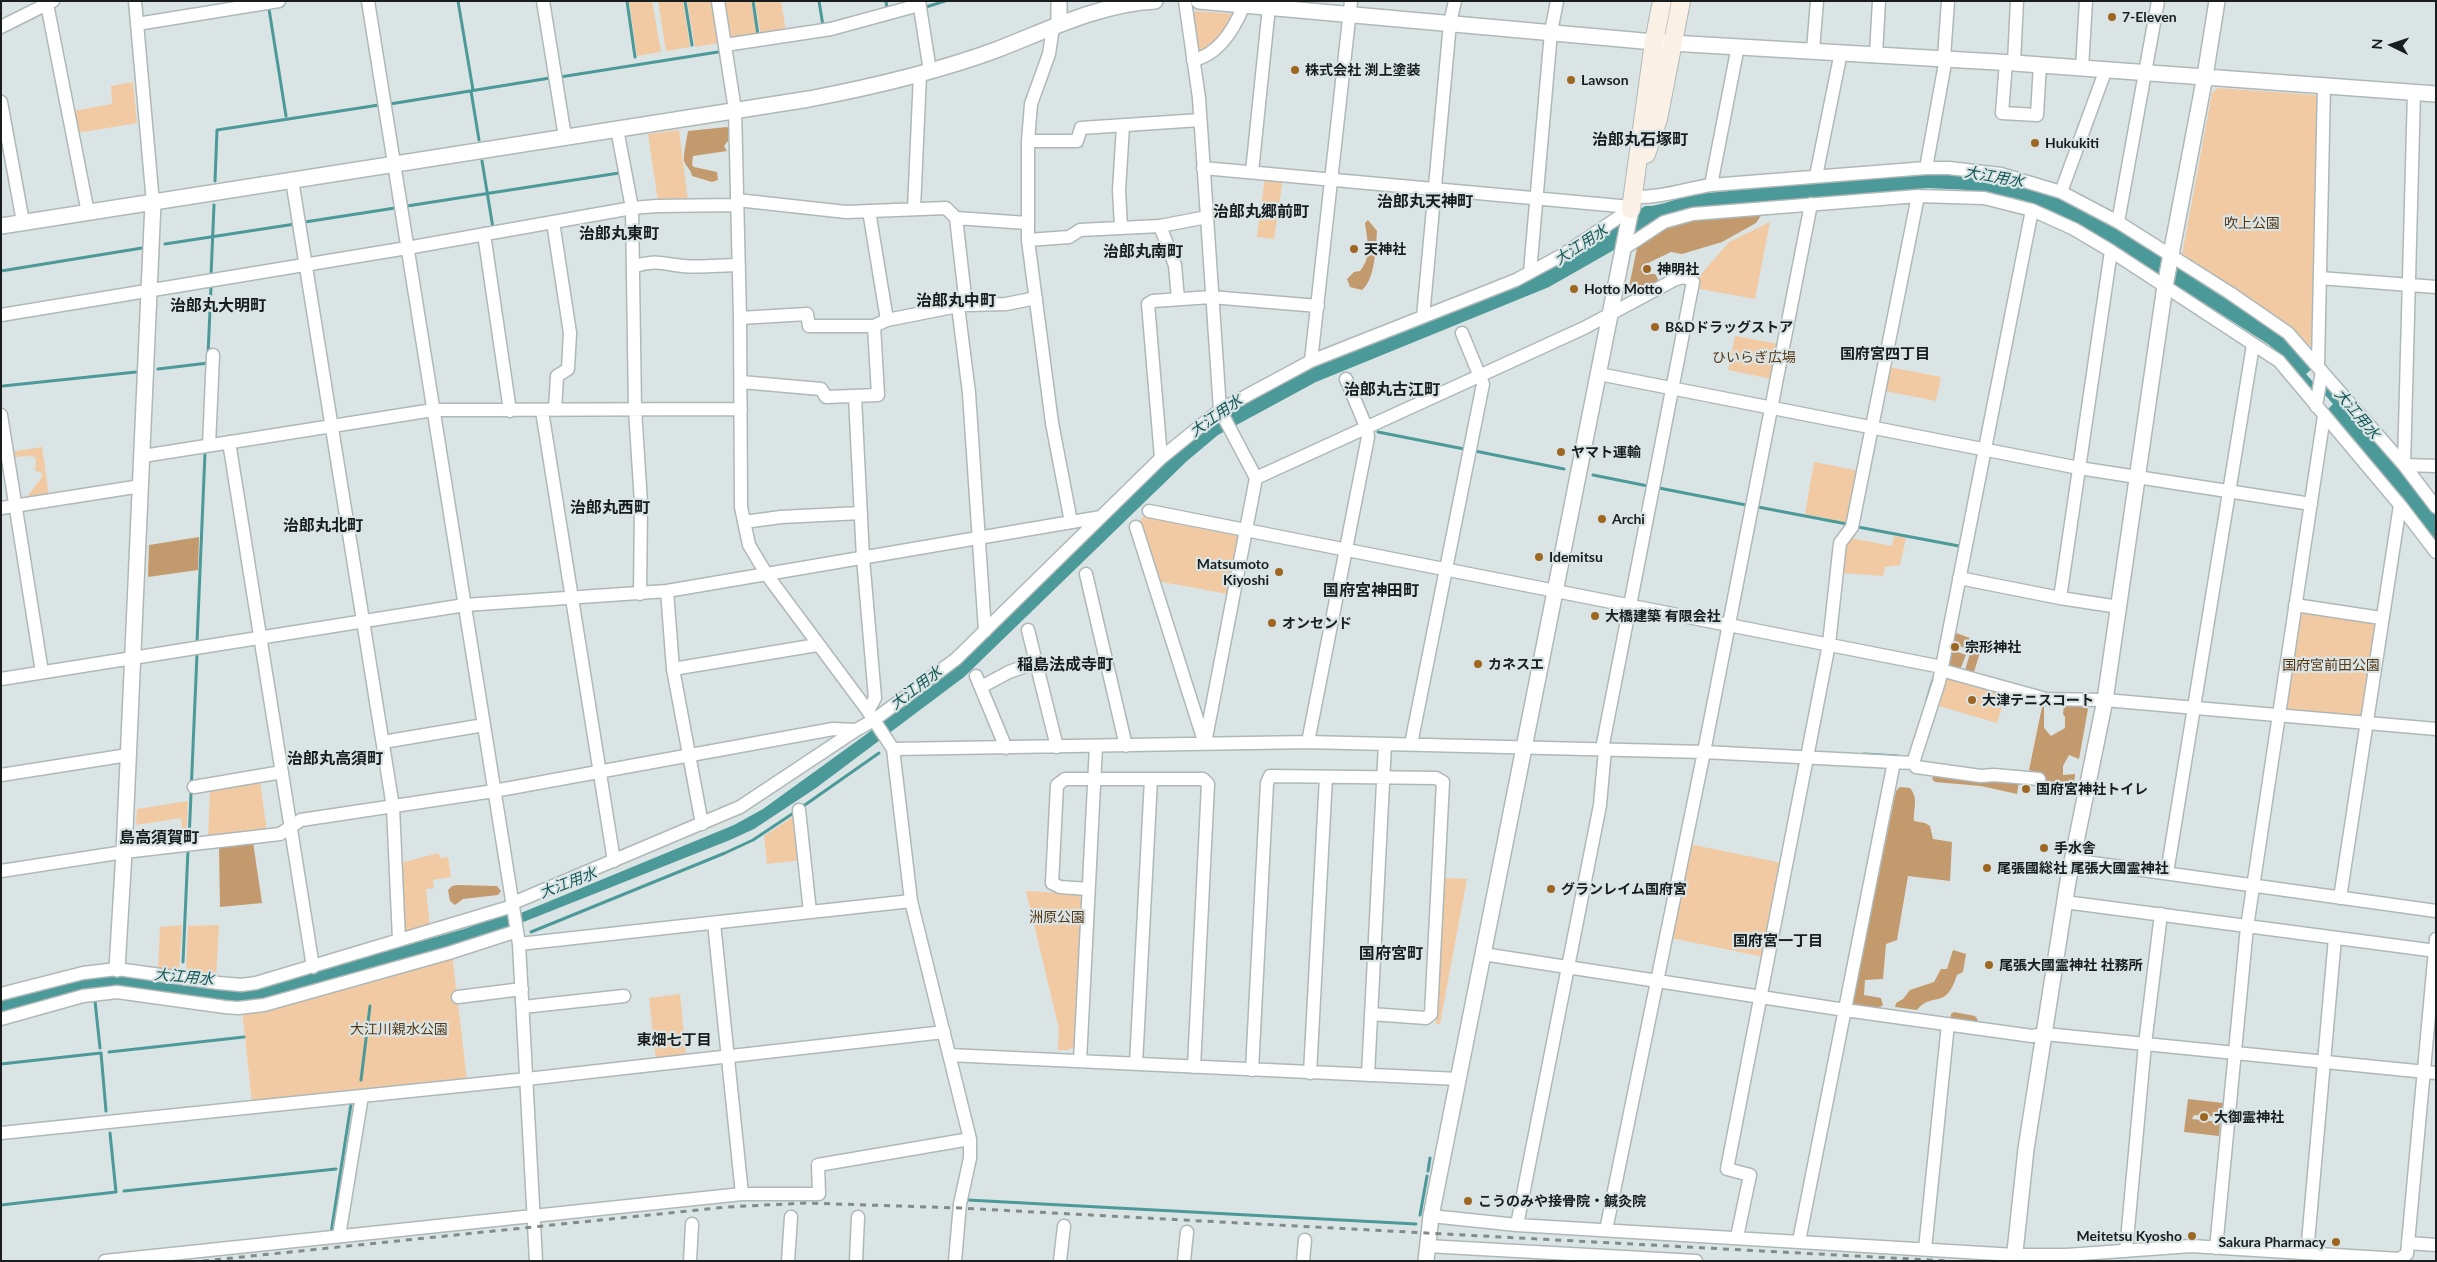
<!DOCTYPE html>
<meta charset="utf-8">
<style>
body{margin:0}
#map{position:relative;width:2437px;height:1262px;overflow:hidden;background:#dae4e4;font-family:Lato,sans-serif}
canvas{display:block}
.frame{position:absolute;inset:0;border:2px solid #191d1d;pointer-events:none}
.north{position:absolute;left:2367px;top:20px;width:50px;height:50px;-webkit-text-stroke:4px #dae4e4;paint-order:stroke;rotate:274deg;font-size:14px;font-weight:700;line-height:20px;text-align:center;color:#191d1d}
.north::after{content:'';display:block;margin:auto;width:18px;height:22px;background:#191d1d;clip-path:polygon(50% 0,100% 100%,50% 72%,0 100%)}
</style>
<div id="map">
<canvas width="2437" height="1262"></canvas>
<div class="frame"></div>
<div class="north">N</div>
</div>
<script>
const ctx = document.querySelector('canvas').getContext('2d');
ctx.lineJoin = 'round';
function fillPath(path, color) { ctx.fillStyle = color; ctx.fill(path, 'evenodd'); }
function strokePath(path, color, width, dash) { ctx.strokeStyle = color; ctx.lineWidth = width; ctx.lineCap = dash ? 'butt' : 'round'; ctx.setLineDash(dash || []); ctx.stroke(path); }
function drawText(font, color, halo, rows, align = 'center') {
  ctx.font = font + ' Lato,"Noto Sans JP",sans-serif'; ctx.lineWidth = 4.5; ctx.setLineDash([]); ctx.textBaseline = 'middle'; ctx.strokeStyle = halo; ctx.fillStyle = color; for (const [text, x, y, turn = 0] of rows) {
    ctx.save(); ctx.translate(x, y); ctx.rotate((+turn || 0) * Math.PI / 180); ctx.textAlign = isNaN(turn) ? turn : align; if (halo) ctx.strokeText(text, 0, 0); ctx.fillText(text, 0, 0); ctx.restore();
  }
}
const green = new Path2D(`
 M 629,1 L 652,1 L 661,52 L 637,56 Z
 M 658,1 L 683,1 L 690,47 L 666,51 Z
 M 687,1 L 712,1 L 719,43 L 695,47 Z
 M 723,1 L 751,1 L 757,37 L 730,41 Z
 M 755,1 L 781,1 L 786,32 L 761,36 Z
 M 1196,11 L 1234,14 L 1230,29 L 1199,55 L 1190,16 Z
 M 133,82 L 137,123 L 77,133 L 73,111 L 112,104 L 111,86 Z
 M 2218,88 L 2315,95 L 2319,100 L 2314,343 L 2310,346 L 2272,314 L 2184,259 L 2182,255 L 2212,93 Z
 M 679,130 L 688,201 L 658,201 L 648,134 Z
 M 1265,177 L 1283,179 L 1274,239 L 1257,237 Z
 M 1770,222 L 1755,299 L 1695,288 L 1696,280 L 1729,242 Z
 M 1735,336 L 1779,344 L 1772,379 L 1728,370 Z
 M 1889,367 L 1941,377 L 1936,401 L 1885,391 Z
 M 42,447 L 49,496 L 26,498 L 42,477 L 41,472 L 35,471 L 36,459 L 33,456 L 12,457 L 10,452 Z
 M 1814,462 L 1860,471 L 1849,523 L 1805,514 Z
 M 1143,517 L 1238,536 L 1228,594 L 1157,581 L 1139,522 Z
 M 1894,536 L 1906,538 L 1900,565 L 1885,567 L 1883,576 L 1843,573 L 1846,543 L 1851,538 L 1892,546 Z
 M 2303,612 L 2373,623 L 2376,627 L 2362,714 L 2358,719 L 2287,712 L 2285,707 L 2299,616 Z
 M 1949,678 L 2006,693 L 1997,723 L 1939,706 L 1945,682 Z
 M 260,781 L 267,832 L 208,838 L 210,789 Z
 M 188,801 L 186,840 L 183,840 L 181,818 L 136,825 L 137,809 Z
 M 797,814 L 802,860 L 767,864 L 764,836 Z
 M 1689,844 L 1782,863 L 1764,957 L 1671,938 Z
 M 439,853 L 440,858 L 448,857 L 451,877 L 433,880 L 434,888 L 426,889 L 430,928 L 404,935 L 400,863 Z
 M 1443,878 L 1467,879 L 1440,1024 L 1436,1024 Z
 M 1026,891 L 1078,894 L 1081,897 L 1074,1047 L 1068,1050 L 1058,1050 L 1059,1029 Z
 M 182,925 L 179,972 L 158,969 L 160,927 Z
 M 219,925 L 216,978 L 186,973 L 188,926 Z
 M 452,954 L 467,1080 L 252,1102 L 242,1010 Z
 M 680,994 L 686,1056 L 656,1060 L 649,998 Z`);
const forest = new Path2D(`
 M 727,127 L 729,129 L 728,141 L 724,146 L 727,151 L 693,156 L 692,165 L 694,167 L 717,172 L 718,180 L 712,182 L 692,176 C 691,169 686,167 684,161 C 683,155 687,138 688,131 Z
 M 1762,214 L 1756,223 L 1722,242 L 1682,254 L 1671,252 L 1646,264 L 1643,269 L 1645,274 L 1655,274 L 1658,279 L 1657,284 L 1633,295 L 1628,292 L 1637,248 C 1655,214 1729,216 1762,214 Z
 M 1368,220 L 1377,231 C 1376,246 1375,280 1362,290 L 1350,287 L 1347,279 L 1354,272 L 1360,271 C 1373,255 1367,242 1365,223 Z
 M 199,537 L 198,570 L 148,577 L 149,545 Z
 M 1956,633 L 1981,642 L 1982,646 L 1974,672 L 1971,673 L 1965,670 L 1971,650 L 1953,644 Z
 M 1952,650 L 1966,655 L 1960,670 L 1951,667 L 1948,662 Z
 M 2044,706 L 2044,728 L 2051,736 L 2065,728 L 2065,717 L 2063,714 L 2064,706 L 2083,706 L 2088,709 L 2079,759 L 2069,755 L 2063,766 L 2063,775 L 2075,774 C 2075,784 2070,793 2062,797 L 2049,792 L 2035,792 L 2039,773 L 2029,770 L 2042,707 Z
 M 1934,775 L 2019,782 L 2017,794 L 1981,786 L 1935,782 L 1932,779 Z
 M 1900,787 L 1910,788 C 1919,799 1913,809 1914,821 L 1925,823 L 1930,826 L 1933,839 L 1952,842 L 1950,881 L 1908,876 L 1897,940 L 1886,944 L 1883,979 L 1865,980 L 1864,995 L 1881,998 L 1883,1005 C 1876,1011 1859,1009 1853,1003 L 1896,791 Z
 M 253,842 L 262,903 L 220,907 L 219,846 Z
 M 457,885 L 497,886 L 501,891 L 498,895 L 463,899 L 455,905 L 450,901 L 448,890 L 452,886 Z
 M 1953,950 L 1966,954 L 1963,972 L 1957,975 C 1946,1011 1932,991 1917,1010 L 1895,1007 L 1896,1003 L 1903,999 L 1910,990 L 1934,982 L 1941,969 L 1947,969 Z
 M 1954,1012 L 1975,1016 L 1978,1020 L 1976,1022 L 1950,1019 L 1951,1014 Z
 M 2188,1099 L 2223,1103 L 2221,1117 L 2194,1115 L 2192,1119 L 2220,1122 L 2219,1136 L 2184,1132 Z`);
const water = new Path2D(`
 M 1926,173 L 1982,177 L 2026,186 L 2054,196 L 2105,221 L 2275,331 L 2291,345 L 2313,368 L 2306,374 L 2313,382 L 2332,391 L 2392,460 L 2436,516 L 2436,542 L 2406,502 L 2327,410 L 2333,404 L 2326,396 L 2308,389 L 2308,385 L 2284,357 L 2268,344 L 2086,228 L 2050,210 L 2015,198 L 1969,190 L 1928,188 L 1681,211 L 1651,223 L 1646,229 L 1621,246 L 1549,287 L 1316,382 L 1218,435 L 1187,461 L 964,677 L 816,788 L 754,829 L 730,840 L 473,942 L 246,1004 L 118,989 L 1,1015 L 1,999 L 83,978 L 110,974 L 264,986 L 464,929 L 507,914 L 516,915 L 734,825 L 763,809 L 868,733 L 959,663 L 1172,455 L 1217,417 L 1307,368 L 1567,261 L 1645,206 C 1660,207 1679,197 1696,194 Z`);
const stream = new Path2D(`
 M 458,1 L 473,90
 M 627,1 L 635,57
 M 685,1 L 692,45
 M 753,1 L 758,35
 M 819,1 L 823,26
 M 886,1 L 887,10
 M 926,7 L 945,1
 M 269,9 L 286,116
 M 560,77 L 718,52
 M 471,91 L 479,140
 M 390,104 L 550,78
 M 482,161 L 493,228
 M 215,181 L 217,130 L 379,105
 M 407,206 L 619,173
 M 305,222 L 395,208
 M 165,244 L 295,224
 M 1,271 L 142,248
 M 211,276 L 214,205
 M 208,355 L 211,287
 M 158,369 L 208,363 L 208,366
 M 3,386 L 136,372
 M 1378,432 L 1464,449
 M 1475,451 L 1564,469
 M 1593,475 L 1648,486
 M 1659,488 L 1746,505
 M 1758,507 L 1847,524
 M 1858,527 L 1959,546
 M 197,642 L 205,453
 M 1927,700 L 1934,677
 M 1864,754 L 1897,756
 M 802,807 L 879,753
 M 189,840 L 197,654
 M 531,932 L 725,853 L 753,840 L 795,812
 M 183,962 L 188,850
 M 95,1001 L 100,1048
 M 109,1052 L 244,1037
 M 1,1064 L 101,1053 L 106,1111
 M 361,1080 L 370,1006
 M 1428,1171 L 1430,1158
 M 124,1191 L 336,1169
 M 968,1200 L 1416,1224
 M 1,1205 L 116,1192 L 110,1133
 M 1420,1215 L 1427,1176
 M 331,1233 L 351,1104`);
const minor = new Path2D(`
 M 135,1 L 153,203
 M 368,1 L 519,944 L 536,1261
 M 543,1 L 565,137
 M 718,1 L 735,110 L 740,318 L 741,507 L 749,545 L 767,575 L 868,711 L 893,749 L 911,901 L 970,1139 L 970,1158 L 960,1204 L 955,1261
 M 919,1 L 930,71
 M 1185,1 L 1199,98 L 1220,410 L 1256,478 L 1205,743
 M 47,4 L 88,213
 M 137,24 L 279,1
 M 1,27 L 53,1
 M 1053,27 L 1049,54 L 1031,104 L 1028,141 L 1028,240 L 1052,423 L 1071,522
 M 725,45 L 831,29 L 919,5
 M 1813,50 L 1817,1
 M 1876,54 L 1879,1
 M 1944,58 L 1948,1
 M 1193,60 C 1219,55 1235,27 1244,5
 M 2006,62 L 2002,113 L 2037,115 L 2040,64
 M 2014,63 L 2017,1
 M 2082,68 L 2086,1
 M 1,102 L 23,222
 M 617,129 L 632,208 L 635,409 L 641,503 L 640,594
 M 1028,141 L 1077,141 L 1081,128 L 1200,120
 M 1203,168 L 1631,207
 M 1926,168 L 1946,58
 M 1252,172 L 1269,7
 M 1816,176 L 1841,52
 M 292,180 L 393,807 L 399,940
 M 1711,185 L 1738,46
 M 2061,192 L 2106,69
 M 1633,197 C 1660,198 1685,189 1711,185 L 1926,168 L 1949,168 L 2001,174 L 2061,192 L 2118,222 L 2230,293 L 2288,333 L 2404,465 L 2436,507
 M 737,200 L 846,212 L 946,208 L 956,218 L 966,305 L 958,306 L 969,393 L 985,631
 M 914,209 L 920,74
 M 956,218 L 1027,223
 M 553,222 L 570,333 L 568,369 L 557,376 L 555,410
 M 2118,222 L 2158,1
 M 1160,226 L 1175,265 L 1178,299
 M 1121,228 L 1119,190 L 1123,126
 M 484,234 L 510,411
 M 1028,240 L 1069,237 L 1080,230 L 1160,226 L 1207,217
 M 1623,249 L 1664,222 L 1693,214 L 1918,196 L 1984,198 L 2032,210 L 2074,229 L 2111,251 L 2279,361 L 2400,505 L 2436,552
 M 633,267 C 654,259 662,264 683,266 C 701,268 721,265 739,265
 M 1530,272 L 1551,32 L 1557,1
 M 2320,278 L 2436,287
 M 966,305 L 1006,304 L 1036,298
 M 1,315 L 407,248 L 632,208 L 657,206 L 737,205
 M 1423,317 L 1450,23 L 1455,1
 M 740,318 L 807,314 L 809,326 L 874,326
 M 887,320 L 958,306
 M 1311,361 L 1351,1
 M 2318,365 L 2324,85
 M 1599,374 L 2079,468 L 2311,504
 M 741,382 L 821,389 L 826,397 L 878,395 L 874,326 L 887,320 L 869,211
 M 855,397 L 863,558 L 875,698 L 868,711
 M 2316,406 L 2322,371
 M 542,411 L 614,861
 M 1,415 L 42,672
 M 229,442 L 313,967
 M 209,445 L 213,355
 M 143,456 L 433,410 L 741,409
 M 1161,458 L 1148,304 L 1153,301 L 1211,297 L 1318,306
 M 2404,465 L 2414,92
 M 2404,465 L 2436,466
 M 1256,478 L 1584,328 L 1674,280 C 1682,277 1686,276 1693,282 L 1602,749
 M 1,508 L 141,486
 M 1149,511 L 1942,667
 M 744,522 L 781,517 L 861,513
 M 1136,527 L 1204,741
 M 1086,574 L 1126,746
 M 1959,578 L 2060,598 L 2119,607
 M 667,591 L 673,669 L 702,824
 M 2060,598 L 2111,251
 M 2295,605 L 2381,618
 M 1028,630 L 1057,747
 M 673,669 L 817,645
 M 1941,670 L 2046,699 L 2105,700 L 2436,729
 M 976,676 L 1006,748
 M 1,679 L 465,605 L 667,591 L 1101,517
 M 981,687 L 1009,672 L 1037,662
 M 383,742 L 484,725
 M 1308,742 L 1368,437 L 1367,429 L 1346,379
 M 1411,744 L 1483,384 L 1462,333
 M 893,749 L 1308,742 L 1704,752 L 1913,763 L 1939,682 L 2032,210
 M 1913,763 L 1916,767 L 1981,776 L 1994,775 L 2039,779
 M 1,775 L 128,755
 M 194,787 L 282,772
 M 799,810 L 810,912
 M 2071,860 L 2436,911
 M 1,871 L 124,852 L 280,834 L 301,820 L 494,791 L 833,729 L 856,730 L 874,720 L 956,659 L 1161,458 L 1220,410 L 1311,361 L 1516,280 L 1564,254 L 1631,209
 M 2167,873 L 2253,345
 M 1088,889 L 1060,887 L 1052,883 L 1057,785 L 1065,779 L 1203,779 L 1208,784 L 1194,1067
 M 2340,898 L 2400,505
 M 2065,902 L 2436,951
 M 513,903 L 740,807 L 856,730
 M 714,923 L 742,1194
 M 519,944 L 911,901
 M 1483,954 L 1845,1010 L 2032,1036 L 2045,1034 L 2436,1073
 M 1,994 L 83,973 L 117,969 L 219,983 L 241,985 L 256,983 L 513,906
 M 458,997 L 522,989
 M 523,1007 L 624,996
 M 1,1019 L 83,996 L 117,992 L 225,1007 L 238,1008 L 264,1005 L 449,953 L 517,931
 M 949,1055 L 1458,1079
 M 1080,1061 L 1096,746
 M 1136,1064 L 1151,779
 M 1252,1070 L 1267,783 L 1270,776 L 1436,778 L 1443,782 L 1431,1014 L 1426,1018 L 1371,1014
 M 1310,1073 L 1326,777
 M 1368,1075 L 1385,744
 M 1,1133 L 527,1079 L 944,1032
 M 1431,1216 L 1517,1225 L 2015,1255 L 2067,1255 L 2191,1246 L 2399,1259 L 2407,1254 L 2436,939
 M 1517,1225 L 1600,805 L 1605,749
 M 1606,1230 L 1704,752 L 1811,204
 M 339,1236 L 362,1096
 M 1737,1237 L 1750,1175 L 1727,1169 L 1829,644 L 1840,543 L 1852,527 L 1918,196
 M 1799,1241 L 1894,762
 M 2408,1243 L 2436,1245
 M 1427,1246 L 1696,1261
 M 2216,1248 L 2247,927 L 2324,416
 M 1925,1249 L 1948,1024
 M 2126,1251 L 2145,1044 L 2161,914
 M 2307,1253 L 2335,938
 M 105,1261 L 742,1194 L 819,1194 L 818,1165 L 970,1139
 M 690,1261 L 692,1224
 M 788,1261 L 791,1217
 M 856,1261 L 858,1217
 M 1060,1261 L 1064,1226
 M 1184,1261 L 1187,1232
 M 1303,1261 L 1305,1240`);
const tertiary = new Path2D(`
 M 1199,1 L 1654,42 L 2014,63 L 2436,94
 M 1059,24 L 1059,1
 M 1,226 L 809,99 C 872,87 936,72 996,50 C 1048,30 1099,4 1155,1
 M 117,969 L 124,852 L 153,203
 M 1426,1261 L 1431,1216 L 1631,209
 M 2014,1261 L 2026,1149 L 2068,881 L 2105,700 L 2165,286 L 2205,76 L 2217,1`);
const secondary = new Path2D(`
 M 1646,154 L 1658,119 L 1681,1
 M 1631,209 L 1654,42 L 1662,1`);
const rail = new Path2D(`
 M 203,1261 L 727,1207 L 806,1203 L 960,1208 L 1949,1261`);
const markers = [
 [2112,17,5,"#9d6621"],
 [1295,70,5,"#9d6621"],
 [1571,80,5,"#9d6621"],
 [2035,143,5,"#9d6621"],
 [1354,249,5,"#9d6621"],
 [1647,269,5,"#9d6621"],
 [1574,289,5,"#9d6621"],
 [1655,327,5,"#9d6621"],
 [1561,452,5,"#9d6621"],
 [1602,519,5,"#9d6621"],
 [1539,557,5,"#9d6621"],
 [1279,572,5,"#9d6621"],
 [1595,616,5,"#9d6621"],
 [1272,623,5,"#9d6621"],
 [1955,647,5,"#9d6621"],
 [1478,664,5,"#9d6621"],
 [1972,700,5,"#9d6621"],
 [2026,789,5,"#9d6621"],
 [2044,848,5,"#9d6621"],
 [1987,868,5,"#9d6621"],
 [1551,889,5,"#9d6621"],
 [1989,965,5,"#9d6621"],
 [2204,1117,5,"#9d6621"],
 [1468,1201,5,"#9d6621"],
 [2192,1236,5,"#9d6621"],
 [2336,1242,5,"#9d6621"]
];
const poiNames = [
 ["7-Eleven",2122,17],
 ["株式会社 渕上塗装",1305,70],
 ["Lawson",1581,80],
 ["Hukukiti",2045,143],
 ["天神社",1364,249],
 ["神明社",1657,269],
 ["Hotto Motto",1584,289],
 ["B&Dドラッグストア",1665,327],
 ["ヤマト運輸",1571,452],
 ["Archi",1612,519],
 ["Idemitsu",1549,557],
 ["Matsumoto",1269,564,"right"],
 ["Kiyoshi",1269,580,"right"],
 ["大橋建築 有限会社",1605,616],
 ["オンセンド",1282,623],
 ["宗形神社",1965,647],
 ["カネスエ",1488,664],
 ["大津テニスコート",1982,700],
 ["国府宮神社トイレ",2036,789],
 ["手水舎",2054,848],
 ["尾張國総社 尾張大國霊神社",1997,868],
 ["グランレイム国府宮",1561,889],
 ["尾張大國霊神社 社務所",1999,965],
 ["大御霊神社",2214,1117],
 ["こうのみや接骨院・鍼灸院",1478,1201],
 ["Meitetsu Kyosho",2182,1236,"right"],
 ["Sakura Pharmacy",2326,1242,"right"]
];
const parkNames = [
 ["吹上公園",2252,223],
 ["ひいらぎ広場",1754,357],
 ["国府宮前田公園",2331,665],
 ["洲原公園",1057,917],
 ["大江川親水公園",399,1029]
];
const waterNames = [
 ["大江用水",1994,177,10],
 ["大江用水",1581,245,-33],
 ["大江用水",2357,414,50],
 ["大江用水",1216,416,-35],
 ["大江用水",916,688,-37],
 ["大江用水",568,883,-21],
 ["大江用水",184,977,5]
];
const neighbourhoodNames = [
 ["国府宮四丁目",1885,354],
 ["国府宮一丁目",1778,941],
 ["東畑七丁目",674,1040]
];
const quarterNames = [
 ["治郎丸石塚町",1640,140],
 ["治郎丸天神町",1425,202],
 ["治郎丸郷前町",1261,212],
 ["治郎丸東町",619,234],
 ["治郎丸南町",1143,252],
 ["治郎丸中町",956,301],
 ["治郎丸大明町",218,306],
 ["治郎丸古江町",1392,390],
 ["治郎丸西町",610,508],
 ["治郎丸北町",323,526],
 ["国府宮神田町",1371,591],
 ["稲島法成寺町",1065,665],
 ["治郎丸高須町",335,759],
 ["島高須賀町",159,838],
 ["国府宮町",1391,954]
];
fillPath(green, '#f1caa3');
fillPath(forest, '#c39a6e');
fillPath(water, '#4c9999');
strokePath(stream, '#4c9999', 3);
strokePath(minor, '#afb8b8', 15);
strokePath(tertiary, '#afb8b8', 18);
strokePath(secondary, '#afb8b8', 20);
strokePath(minor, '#fff', 12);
strokePath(tertiary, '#fff', 15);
strokePath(secondary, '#fbf0e5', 18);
strokePath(rail, '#828a8a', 3, [6, 6]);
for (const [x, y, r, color] of markers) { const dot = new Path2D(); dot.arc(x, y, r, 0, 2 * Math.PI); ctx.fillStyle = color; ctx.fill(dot); strokePath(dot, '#dae4e4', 2); }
drawText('bold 14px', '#191d1d', '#dae4e4', poiNames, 'left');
drawText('14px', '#563816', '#dae4e4', parkNames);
drawText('italic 15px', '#145757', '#dae4e4', waterNames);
drawText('bold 15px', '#191d1d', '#dae4e4', neighbourhoodNames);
drawText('bold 16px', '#191d1d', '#dae4e4', quarterNames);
</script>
